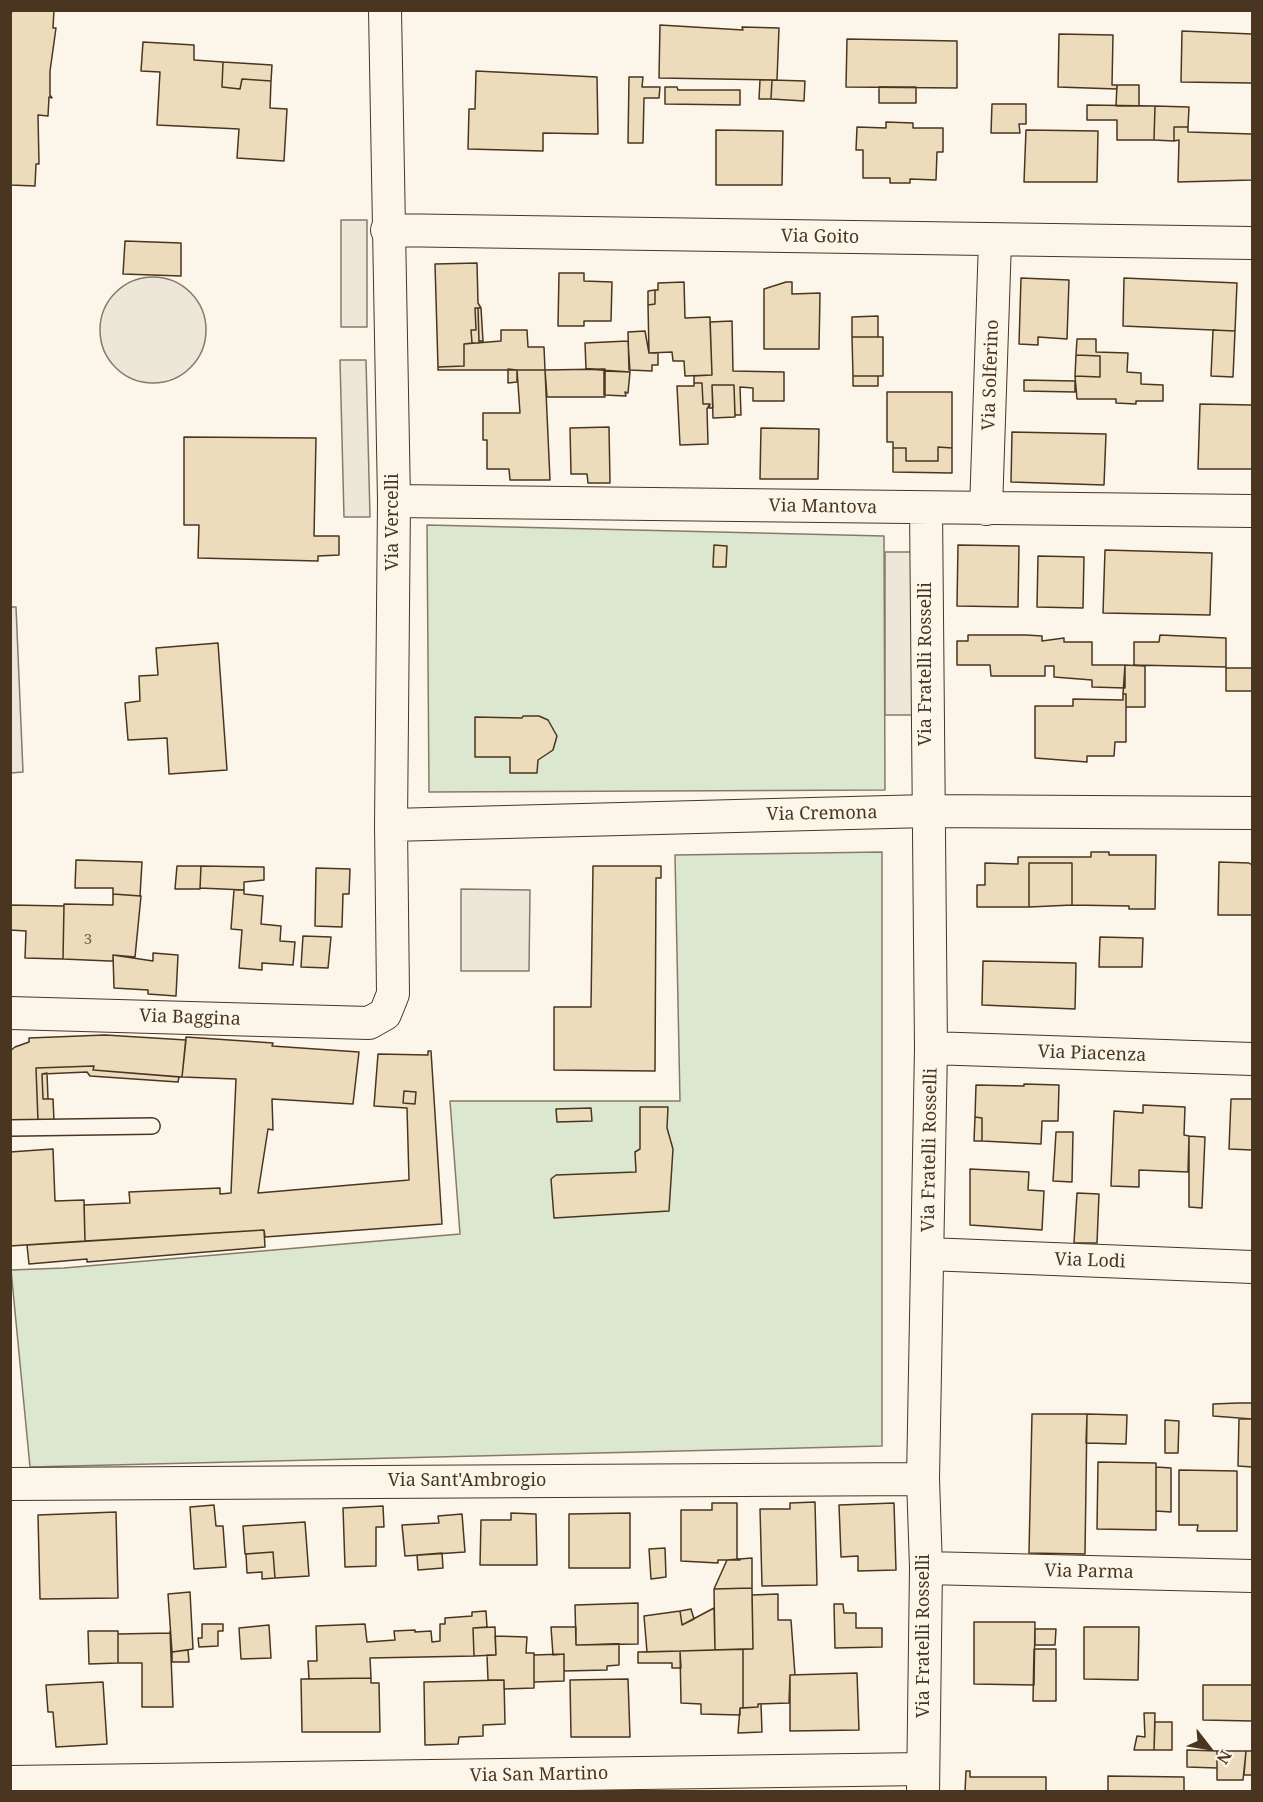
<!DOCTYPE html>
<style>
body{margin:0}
#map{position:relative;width:1263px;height:1802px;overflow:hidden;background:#fbf6e9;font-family:"Noto Serif",serif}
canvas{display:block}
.frame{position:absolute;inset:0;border:12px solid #4a3520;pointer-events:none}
.north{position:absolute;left:1179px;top:1718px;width:60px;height:60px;-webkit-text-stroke:4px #fbf6e9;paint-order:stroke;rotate:121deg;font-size:16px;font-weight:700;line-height:24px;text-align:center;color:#4a3520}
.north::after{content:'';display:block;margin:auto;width:21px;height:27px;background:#4a3520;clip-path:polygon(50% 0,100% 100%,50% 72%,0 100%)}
</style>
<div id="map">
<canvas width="1263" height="1802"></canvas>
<div class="frame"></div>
<div class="north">N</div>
</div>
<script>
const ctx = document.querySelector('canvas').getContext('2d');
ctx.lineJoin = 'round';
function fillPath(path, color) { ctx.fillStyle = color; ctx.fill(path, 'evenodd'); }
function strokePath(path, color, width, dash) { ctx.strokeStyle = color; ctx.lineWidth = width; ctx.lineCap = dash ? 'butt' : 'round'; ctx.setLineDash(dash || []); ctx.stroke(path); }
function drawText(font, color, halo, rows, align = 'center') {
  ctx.font = font + ' "Noto Serif",serif'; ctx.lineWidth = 4.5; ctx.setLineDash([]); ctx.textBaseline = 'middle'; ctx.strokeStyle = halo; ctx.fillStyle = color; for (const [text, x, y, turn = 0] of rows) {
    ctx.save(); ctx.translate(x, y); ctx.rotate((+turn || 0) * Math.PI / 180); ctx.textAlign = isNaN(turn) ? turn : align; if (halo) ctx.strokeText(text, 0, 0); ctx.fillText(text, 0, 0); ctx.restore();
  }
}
const green = new Path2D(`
 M 427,525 L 884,536 L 885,790 L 429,792 Z
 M 882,852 L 882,1446 L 30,1467 L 11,1270 L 64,1268 L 460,1234 L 450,1101 L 680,1101 L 675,855 Z`);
const parking = new Path2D(`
 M 341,220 L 367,220 L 367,327 L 341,327 Z
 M100 330a53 53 0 1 1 106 0a53 53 0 1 1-106 0Z
 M 340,360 L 366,360 L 370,517 L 344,517 Z
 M 885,552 L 916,552 L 917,715 L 885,715 Z
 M 11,607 L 16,607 L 23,772 L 11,773 Z
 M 461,889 L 530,890 L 529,971 L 461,971 Z`);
const building = new Path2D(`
 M 20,10 L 54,10 L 53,28 L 56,28 L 50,71 L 50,95 L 52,98 L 49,97 L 48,116 L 38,115 L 39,164 L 36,164 L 35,186 L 10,185 L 10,12 Z
 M 660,25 L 743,30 L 742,27 L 779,28 L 777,80 L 659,78 Z
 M 1182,31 L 1252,34 L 1252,83 L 1181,82 Z
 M 1059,34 L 1113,35 L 1112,85 L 1117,85 L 1117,89 L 1058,87 Z
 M 847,39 L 957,41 L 957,88 L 846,87 Z
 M 143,42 L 194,45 L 194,60 L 223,62 L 222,87 L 240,89 L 242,79 L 271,81 L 270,108 L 287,109 L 284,161 L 237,158 L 239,129 L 157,125 L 160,72 L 141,71 Z
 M 223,62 L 272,65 L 271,81 L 242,79 L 240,89 L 222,87 Z
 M 476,71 L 597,77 L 598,134 L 543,133 L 543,151 L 468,149 L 469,109 L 475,109 Z
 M 629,77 L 643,77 L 642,87 L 660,87 L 659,98 L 644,98 L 643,143 L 628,143 Z
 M 760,80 L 772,80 L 771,99 L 759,99 Z
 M 772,80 L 805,81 L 804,101 L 771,99 Z
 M 1117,85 L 1139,85 L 1139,106 L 1116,106 Z
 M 665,87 L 677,87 L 678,90 L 740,90 L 740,105 L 665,104 Z
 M 879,87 L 916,87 L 916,103 L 879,103 Z
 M 992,104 L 1026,104 L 1026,124 L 1019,124 L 1020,133 L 991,133 Z
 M 1087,105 L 1155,106 L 1154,140 L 1117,140 L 1117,120 L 1087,120 Z
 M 1155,106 L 1189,107 L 1188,127 L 1174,127 L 1174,141 L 1154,140 Z
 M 886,122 L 913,123 L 913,128 L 943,128 L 943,152 L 937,152 L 936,180 L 910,179 L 910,183 L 890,183 L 890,178 L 863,178 L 863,150 L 856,150 L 857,127 L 886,128 Z
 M 1174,127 L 1188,127 L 1188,132 L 1252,134 L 1252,180 L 1178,182 L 1179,140 L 1174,141 Z
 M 716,130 L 783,131 L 782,185 L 716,185 Z
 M 1026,130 L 1098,131 L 1097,182 L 1024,182 Z
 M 125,241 L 181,243 L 181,276 L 123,274 Z
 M 477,263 L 478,303 L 481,308 L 475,308 L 476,330 L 471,330 L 472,343 L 464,344 L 464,366 L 438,367 L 435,264 Z
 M 559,273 L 584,273 L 584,281 L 612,282 L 611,321 L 584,321 L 584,326 L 558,326 Z
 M 1021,278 L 1069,280 L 1067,339 L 1038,337 L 1038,345 L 1019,344 Z
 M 1124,278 L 1237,283 L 1235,331 L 1123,326 Z
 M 684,282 L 685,318 L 710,317 L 712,375 L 685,376 L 684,361 L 673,361 L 672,352 L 649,353 L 648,305 L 655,304 L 655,290 L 658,290 L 658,283 Z
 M 786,282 L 792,282 L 792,294 L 820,293 L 819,349 L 764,349 L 764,289 Z
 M 655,290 L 655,304 L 648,305 L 648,291 Z
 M 475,308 L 478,308 L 479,343 L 472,343 L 471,330 L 476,330 Z
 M 478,308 L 481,308 L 483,341 L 479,341 Z
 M 878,316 L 878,337 L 852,337 L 852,317 Z
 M 732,321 L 733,371 L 784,372 L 784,401 L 753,401 L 753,388 L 740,387 L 741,415 L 735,415 L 734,385 L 712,385 L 713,408 L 709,408 L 710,404 L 703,404 L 702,383 L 694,383 L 694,376 L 712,375 L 710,322 Z
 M 501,330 L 527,330 L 528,347 L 544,347 L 545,370 L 438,370 L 438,367 L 464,366 L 464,344 L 501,341 Z
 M 1213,330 L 1235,331 L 1233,377 L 1211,376 Z
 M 645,331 L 649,353 L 658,353 L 658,365 L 652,365 L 652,371 L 629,370 L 628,332 Z
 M 852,337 L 883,337 L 883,376 L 853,376 Z
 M 1077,339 L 1096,339 L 1096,352 L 1128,353 L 1127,372 L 1141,373 L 1141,384 L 1163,385 L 1163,401 L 1136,401 L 1136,404 L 1116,403 L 1116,399 L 1077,399 L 1075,376 L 1100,377 L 1100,356 L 1076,355 Z
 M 628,341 L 630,372 L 586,369 L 585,343 Z
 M 1076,355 L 1100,356 L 1100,377 L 1075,376 Z
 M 508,369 L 517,370 L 517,382 L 508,383 Z
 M 605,369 L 605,397 L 547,397 L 545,370 Z
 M 517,370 L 545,370 L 550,480 L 510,480 L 509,469 L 487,469 L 487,440 L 483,440 L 483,413 L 520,413 Z
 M 604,371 L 630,372 L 628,393 L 625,392 L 626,396 L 604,395 Z
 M 853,376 L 878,376 L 878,386 L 853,386 Z
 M 1024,380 L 1075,381 L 1075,392 L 1024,391 Z
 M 694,383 L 702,383 L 703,404 L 710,404 L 707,409 L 708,444 L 680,445 L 677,386 L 694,386 Z
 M 712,385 L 734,385 L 735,417 L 713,418 Z
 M 887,392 L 952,392 L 952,448 L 938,447 L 938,461 L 906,461 L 906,448 L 893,448 L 893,442 L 887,442 Z
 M 1200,404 L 1252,405 L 1252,469 L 1198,469 Z
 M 609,427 L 610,483 L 588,483 L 587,474 L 571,474 L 570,428 Z
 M 761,428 L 819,429 L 818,479 L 760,479 Z
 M 1012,432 L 1106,434 L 1104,485 L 1011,482 Z
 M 184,437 L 316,438 L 314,536 L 339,536 L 339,555 L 318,556 L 318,561 L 198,558 L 199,525 L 184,525 Z
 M 938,447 L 952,448 L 952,473 L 893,472 L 893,448 L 906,448 L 906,461 L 938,461 Z
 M 714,545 L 727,546 L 726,567 L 713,567 Z
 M 958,545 L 1019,546 L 1018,607 L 957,606 Z
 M 1105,550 L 1212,553 L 1210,615 L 1103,613 Z
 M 1038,556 L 1084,557 L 1083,608 L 1037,607 Z
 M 968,635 L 1026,635 L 1042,636 L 1042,641 L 1064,638 L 1064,642 L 1092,642 L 1092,665 L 1125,665 L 1125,688 L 1092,687 L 1092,680 L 1054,677 L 1054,666 L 1045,666 L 1045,676 L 991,676 L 990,665 L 957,665 L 957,641 L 968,641 Z
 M 1160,635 L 1226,638 L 1226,667 L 1134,665 L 1134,642 L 1159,642 Z
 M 218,643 L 227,770 L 169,774 L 167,738 L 128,740 L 125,703 L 140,701 L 139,676 L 158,675 L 156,648 Z
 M 1125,665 L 1145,666 L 1145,707 L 1126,707 L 1126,694 L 1123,694 Z
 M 1226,668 L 1252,668 L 1252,691 L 1226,691 Z
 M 1123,694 L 1126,694 L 1126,742 L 1115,742 L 1114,756 L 1087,756 L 1087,762 L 1035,758 L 1035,706 L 1073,706 L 1073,699 L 1123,700 Z
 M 523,716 L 539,716 L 548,720 L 557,736 L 553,750 L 538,760 L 537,773 L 510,773 L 510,757 L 475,757 L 475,717 L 522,718 Z
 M 1091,852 L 1109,852 L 1109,855 L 1156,855 L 1155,909 L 1129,909 L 1129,906 L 1072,905 L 1072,863 L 1029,863 L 1029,907 L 977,907 L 977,885 L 985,885 L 985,863 L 1018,864 L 1018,857 L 1091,857 Z
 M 76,860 L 142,862 L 140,896 L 113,894 L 113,888 L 75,888 Z
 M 1219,862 L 1249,863 L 1252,865 L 1252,915 L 1218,915 Z
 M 1029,863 L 1072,863 L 1072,905 L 1029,907 Z
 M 177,866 L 201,866 L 200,889 L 175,889 Z
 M 201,866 L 264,867 L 264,880 L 244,882 L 244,890 L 200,888 Z
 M 593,866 L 661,866 L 661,878 L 656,878 L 655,1071 L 554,1070 L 554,1007 L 591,1007 Z
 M 316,868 L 350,869 L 349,894 L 343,894 L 342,927 L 315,926 Z
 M 234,890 L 244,890 L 244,894 L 263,896 L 261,924 L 281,926 L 280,941 L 295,942 L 293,965 L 262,963 L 262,970 L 239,968 L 242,930 L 231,929 Z
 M 113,894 L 141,896 L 135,957 L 113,955 L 113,961 L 109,961 L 63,959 L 64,904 L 113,905 Z
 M 10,905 L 64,906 L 63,959 L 25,958 L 26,931 L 10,930 Z
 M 303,936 L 331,937 L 328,968 L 301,967 Z
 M 1100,937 L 1143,938 L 1142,967 L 1099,967 Z
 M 153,953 L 178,955 L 176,996 L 148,994 L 148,990 L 114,988 L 113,955 L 153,961 Z
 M 983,961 L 1076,963 L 1075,1009 L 982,1005 Z
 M 105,1035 L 186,1040 L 182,1077 L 93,1070 L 94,1066 L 36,1068 L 38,1120 L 10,1121 L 10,1051 L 15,1047 L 29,1042 L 29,1038 Z
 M 186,1037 L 273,1043 L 272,1046 L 359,1052 L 353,1104 L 272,1099 L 273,1130 L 268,1129 L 258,1193 L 409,1180 L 407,1108 L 374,1106 L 378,1054 L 428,1055 L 428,1051 L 431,1051 L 442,1224 L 265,1237 L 264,1230 L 85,1241 L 84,1205 L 130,1203 L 129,1192 L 220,1188 L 220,1194 L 231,1193 L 236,1079 L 182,1077 ZM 404,1091 L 416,1092 L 415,1104 L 403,1103 Z
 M 94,1066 L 93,1070 L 179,1077 L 178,1082 L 90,1076 L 87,1072 L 42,1074 L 43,1099 L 53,1099 L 54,1121 L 38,1122 L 36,1068 Z
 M 47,1073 L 48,1099 L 43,1099 L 42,1074 Z
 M 1024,1084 L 1059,1085 L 1058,1121 L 1042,1121 L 1041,1144 L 982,1141 L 982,1118 L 975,1117 L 976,1085 L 1024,1086 Z
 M 404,1091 L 416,1092 L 415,1104 L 403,1103 Z
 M 1231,1099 L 1252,1099 L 1252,1150 L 1229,1149 Z
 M 1143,1105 L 1185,1107 L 1184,1135 L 1189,1136 L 1188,1172 L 1139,1170 L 1139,1187 L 1111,1186 L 1114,1111 L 1143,1113 Z
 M 640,1107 L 668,1107 L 667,1128 L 673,1149 L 669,1211 L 554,1218 L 551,1179 L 556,1175 L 636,1172 L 635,1152 L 640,1149 Z
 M 591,1108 L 592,1121 L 557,1122 L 556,1109 Z
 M 975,1117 L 982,1118 L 982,1141 L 974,1141 Z
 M 1056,1132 L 1073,1132 L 1072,1182 L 1053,1181 Z
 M 1189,1136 L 1205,1137 L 1202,1208 L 1189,1207 Z
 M 53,1149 L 55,1201 L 84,1200 L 85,1241 L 10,1246 L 10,1152 Z
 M 970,1169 L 1029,1172 L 1028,1190 L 1044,1191 L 1042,1230 L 970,1225 Z
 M 1077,1193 L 1099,1194 L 1097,1243 L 1074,1243 Z
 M 264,1230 L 265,1247 L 87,1262 L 87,1259 L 29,1264 L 27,1245 Z
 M 1238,1403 L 1252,1403 L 1252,1419 L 1213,1416 L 1213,1404 Z
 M 1032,1414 L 1087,1414 L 1085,1554 L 1029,1553 Z
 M 1087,1414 L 1127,1415 L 1126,1444 L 1086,1443 Z
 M 1239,1419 L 1252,1419 L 1252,1467 L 1238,1466 Z
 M 1165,1420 L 1179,1421 L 1178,1453 L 1165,1453 Z
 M 1098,1462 L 1156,1463 L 1156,1530 L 1097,1529 Z
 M 1156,1467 L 1171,1468 L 1171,1512 L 1156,1511 Z
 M 1179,1470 L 1237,1471 L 1237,1531 L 1197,1531 L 1198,1525 L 1179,1525 Z
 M 815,1502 L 817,1585 L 762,1586 L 760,1509 L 790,1509 L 790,1503 Z
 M 712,1503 L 737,1503 L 737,1558 L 740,1560 L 718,1560 L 718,1563 L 681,1561 L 681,1510 L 712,1510 Z
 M 894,1503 L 896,1570 L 858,1571 L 858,1556 L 841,1557 L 839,1505 Z
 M 214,1505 L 216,1526 L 223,1526 L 226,1567 L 194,1569 L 190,1507 Z
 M 383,1506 L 384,1527 L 376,1527 L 376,1566 L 345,1567 L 343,1508 Z
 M 116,1512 L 118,1598 L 40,1599 L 38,1515 Z
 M 511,1513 L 536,1514 L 537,1565 L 480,1565 L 481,1520 L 511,1520 Z
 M 630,1513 L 630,1568 L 569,1568 L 569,1514 Z
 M 462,1514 L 465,1552 L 405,1556 L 402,1525 L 439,1523 L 438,1516 Z
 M 305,1522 L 309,1576 L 275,1578 L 273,1552 L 245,1554 L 243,1526 Z
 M 665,1548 L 666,1577 L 651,1579 L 649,1549 Z
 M 273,1552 L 275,1578 L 262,1579 L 262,1572 L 247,1573 L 246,1554 Z
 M 442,1553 L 443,1568 L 418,1570 L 417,1555 Z
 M 752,1558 L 752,1588 L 714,1589 L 727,1560 Z
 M 752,1588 L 753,1649 L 715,1650 L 714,1589 Z
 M 190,1592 L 193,1649 L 172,1652 L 168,1594 Z
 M 778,1594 L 778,1620 L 791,1620 L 795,1675 L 790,1675 L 789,1703 L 758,1704 L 758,1707 L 743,1708 L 743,1649 L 753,1649 L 752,1595 Z
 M 638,1603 L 638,1644 L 576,1645 L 575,1605 Z
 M 834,1604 L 843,1604 L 844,1613 L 856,1613 L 856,1628 L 882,1628 L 882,1647 L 835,1648 Z
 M 714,1608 L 715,1650 L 647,1652 L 644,1616 L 680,1611 L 682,1625 Z
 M 691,1609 L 694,1619 L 682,1625 L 680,1611 Z
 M 486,1611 L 487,1627 L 473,1628 L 474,1656 L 370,1658 L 371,1678 L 309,1679 L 308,1661 L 317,1661 L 316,1626 L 365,1624 L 367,1642 L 395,1640 L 394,1631 L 415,1630 L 415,1632 L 431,1631 L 432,1642 L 440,1641 L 440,1624 L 445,1624 L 445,1618 L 472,1616 L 472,1612 Z
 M 974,1622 L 1035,1622 L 1034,1685 L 974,1684 Z
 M 202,1624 L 223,1624 L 223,1631 L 218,1631 L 218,1646 L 199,1647 L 198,1638 L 202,1638 Z
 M 269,1625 L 271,1658 L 241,1659 L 239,1628 Z
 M 495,1627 L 496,1655 L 474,1656 L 473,1628 Z
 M 551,1627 L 576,1627 L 576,1645 L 619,1644 L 619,1665 L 607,1666 L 607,1670 L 564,1671 L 564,1654 L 553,1655 Z
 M 1084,1627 L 1139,1627 L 1138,1680 L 1084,1679 Z
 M 1035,1629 L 1056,1629 L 1055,1645 L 1035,1645 Z
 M 88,1631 L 118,1631 L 118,1663 L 89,1664 Z
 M 170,1631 L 173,1707 L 142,1707 L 142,1663 L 118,1663 L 118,1634 L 170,1633 Z
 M 495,1636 L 527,1637 L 526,1653 L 534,1653 L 534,1688 L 504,1689 L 504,1680 L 488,1680 L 487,1655 L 496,1655 Z
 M 743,1649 L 743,1708 L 740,1708 L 740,1715 L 701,1714 L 701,1704 L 681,1703 L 680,1651 Z
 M 1034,1649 L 1056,1649 L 1056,1701 L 1033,1701 Z
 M 188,1650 L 189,1662 L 172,1662 L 172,1652 Z
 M 680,1651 L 681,1668 L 672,1668 L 672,1663 L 638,1663 L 638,1652 Z
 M 564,1654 L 564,1681 L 534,1682 L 534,1655 Z
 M 857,1673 L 859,1730 L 790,1731 L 790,1675 Z
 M 371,1678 L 371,1683 L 379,1683 L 380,1732 L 302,1732 L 301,1679 Z
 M 628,1679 L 630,1737 L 571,1737 L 570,1680 Z
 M 504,1680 L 505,1724 L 483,1725 L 483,1736 L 459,1737 L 458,1744 L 425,1745 L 424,1682 Z
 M 103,1682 L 107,1744 L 56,1747 L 53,1712 L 48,1712 L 46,1685 Z
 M 1203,1685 L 1252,1685 L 1252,1721 L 1203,1720 Z
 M 758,1704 L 761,1704 L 762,1732 L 738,1733 L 740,1708 L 758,1707 Z
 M 1144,1713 L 1155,1713 L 1154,1750 L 1134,1750 L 1137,1736 L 1145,1737 Z
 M 1155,1722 L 1172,1722 L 1172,1750 L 1154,1750 Z
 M 1187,1750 L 1217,1751 L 1217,1768 L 1187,1767 Z
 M 1217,1751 L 1246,1751 L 1243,1780 L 1217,1780 Z
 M 1246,1751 L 1252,1751 L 1252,1775 L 1244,1775 Z
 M 966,1771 L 970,1771 L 970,1777 L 1046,1777 L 1046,1792 L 965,1792 Z
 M 1108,1776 L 1184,1777 L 1184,1792 L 1108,1792 Z`);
const lane = new Path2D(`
 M 10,1128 L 152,1126`);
const street = new Path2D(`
 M 387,230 L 1252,243
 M 394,501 L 1252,511
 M 986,509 L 995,241
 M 391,825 L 927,811 L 1252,813
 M 10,1013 L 369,1023 L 385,1014 L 393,994 L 391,825 L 394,501 L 385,10
 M 931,1048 L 1252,1059
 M 928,1254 L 1252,1267
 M 10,1484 L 923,1479
 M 926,1568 L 1252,1576
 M 10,1782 L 923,1769
 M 923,1792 L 926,1568 L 923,1479 L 931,1048 L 926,508`);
const numberNames = [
 ["3",88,940]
];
const streetNames = [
 ["Via Goito",820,237,1],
 ["Via Solferino",991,375,-88],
 ["Via Mantova",823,507,1],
 ["Via Vercelli",393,522,-90],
 ["Via Fratelli Rosselli",926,664,-90],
 ["Via Cremona",822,814,-1],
 ["Via Baggina",190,1018,2],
 ["Via Piacenza",1092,1054,2],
 ["Via Fratelli Rosselli",930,1150,-89],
 ["Via Lodi",1090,1261,2],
 ["Via Sant'Ambrogio",467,1481],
 ["Via Parma",1089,1572,1],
 ["Via Fratelli Rosselli",924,1636,-90],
 ["Via San Martino",539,1775,-1]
];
fillPath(green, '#dce7d0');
strokePath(green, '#887966', 1.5);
fillPath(parking, '#ede7d9');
strokePath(parking, '#887966', 1.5);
fillPath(building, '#ecdcbc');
strokePath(building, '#4a3520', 1.5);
strokePath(lane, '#4a3520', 18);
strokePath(street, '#4a3520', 34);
strokePath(lane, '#fbf6e9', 15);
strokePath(street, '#fbf6e9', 32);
drawText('15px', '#725f47', null, numberNames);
drawText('18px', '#4a3520', '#fbf6e9', streetNames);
</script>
